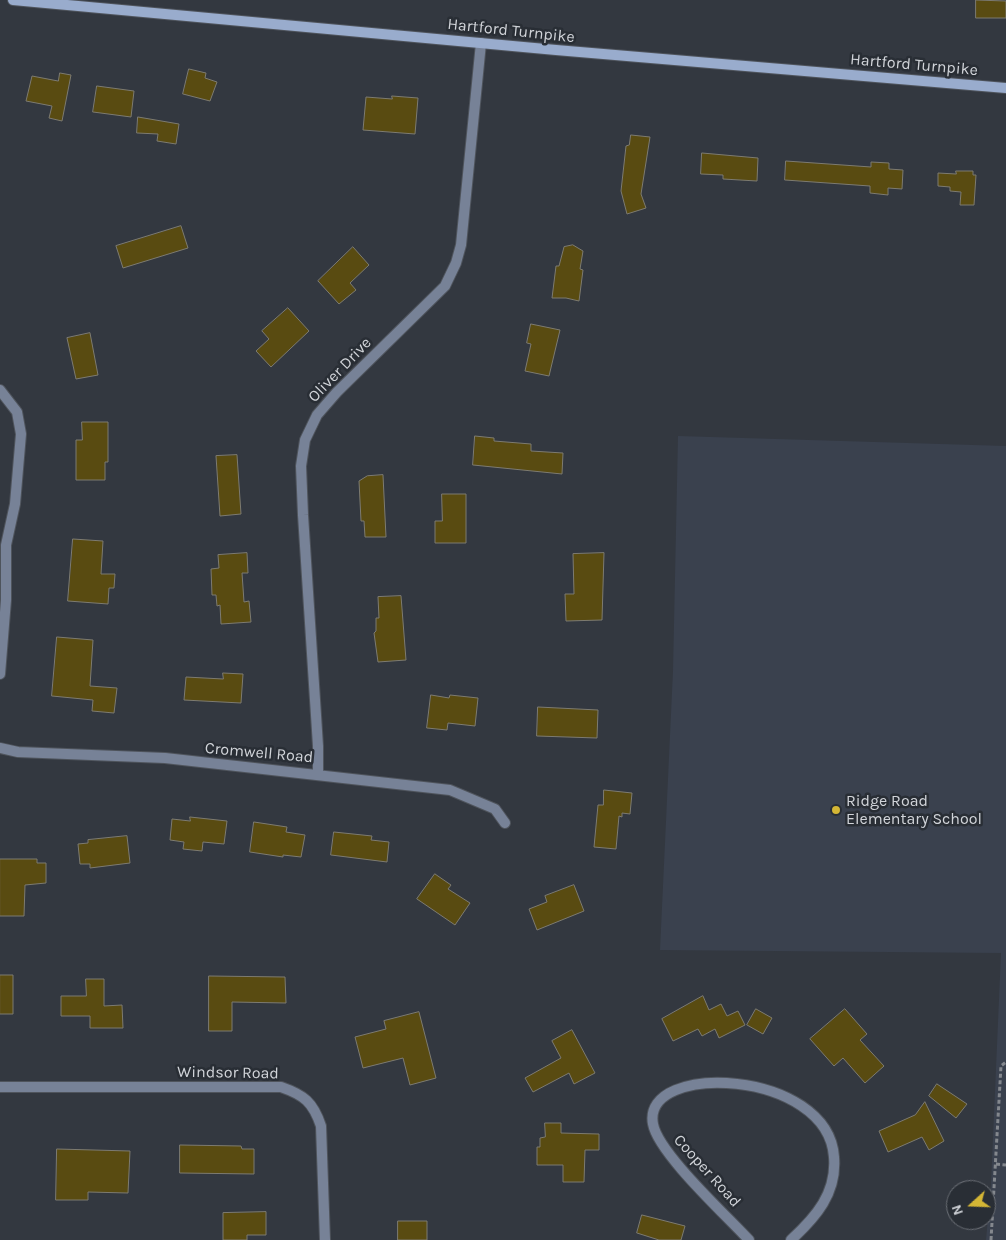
<!DOCTYPE html>
<style>
body{margin:0}
#map{position:relative;width:1006px;height:1240px;overflow:hidden;background:#333840;font-family:Karla,sans-serif}
canvas{display:block}
.north{position:absolute;left:946px;top:1180px;width:50px;height:50px;box-sizing:border-box;background:#292e35;border:1px solid #6c7077;border-radius:50%;rotate:250deg;font-size:14px;font-weight:700;line-height:20px;text-align:center;color:#d1d4d9}
.north::after{content:'';display:block;margin:auto;width:18px;height:22px;background:#d4b635;clip-path:polygon(50% 0,100% 100%,50% 72%,0 100%)}
</style>
<div id="map">
<canvas width="1006" height="1240"></canvas>
<div class="north">N</div>
</div>
<script>
const ctx = document.querySelector('canvas').getContext('2d');
ctx.lineJoin = 'round';
function fillPath(path, color) { ctx.fillStyle = color; ctx.fill(path, 'evenodd'); }
function strokePath(path, color, width, dash) { ctx.strokeStyle = color; ctx.lineWidth = width; ctx.lineCap = dash ? 'butt' : 'round'; ctx.setLineDash(dash || []); ctx.stroke(path); }
function drawText(font, color, halo, rows, align = 'center') {
  ctx.font = font + ' Karla,sans-serif'; ctx.lineWidth = 5; ctx.setLineDash([]); ctx.textBaseline = 'middle'; ctx.strokeStyle = halo; ctx.fillStyle = color; for (const [text, x, y, turn = 0] of rows) {
    ctx.save(); ctx.translate(x, y); ctx.rotate((+turn || 0) * Math.PI / 180); ctx.textAlign = isNaN(turn) ? turn : align; if (halo) ctx.strokeText(text, 0, 0); ctx.fillText(text, 0, 0); ctx.restore();
  }
}
const built = new Path2D(`
 M 678,436 L 1006,446 L 1006,1240 L 986,1240 L 991,1184 L 1001,953 L 660,950 L 673,671 Z`);
const building = new Path2D(`
 M 976,0 L 1006,1 L 1006,18 L 976,18 Z
 M 189,69 L 206,73 L 205,78 L 217,82 L 210,101 L 183,94 Z
 M 60,73 L 71,75 L 62,121 L 49,118 L 52,106 L 26,101 L 32,76 L 58,81 Z
 M 97,86 L 134,91 L 131,117 L 93,112 Z
 M 392,96 L 418,98 L 415,134 L 363,130 L 366,97 L 392,99 Z
 M 138,117 L 179,124 L 176,144 L 157,141 L 158,134 L 137,133 Z
 M 631,135 L 650,137 L 641,194 L 646,208 L 627,214 L 621,191 L 626,146 L 629,145 Z
 M 702,153 L 758,158 L 757,181 L 723,179 L 723,175 L 701,174 Z
 M 786,161 L 871,167 L 871,162 L 889,163 L 889,169 L 903,170 L 902,189 L 888,188 L 888,195 L 870,193 L 870,186 L 785,180 Z
 M 956,171 L 973,171 L 973,175 L 976,175 L 974,205 L 960,205 L 961,192 L 950,191 L 950,187 L 938,186 L 938,173 L 956,174 Z
 M 181,226 L 188,248 L 123,268 L 116,246 Z
 M 573,245 L 583,251 L 580,269 L 583,270 L 579,301 L 566,298 L 552,298 L 556,266 L 559,266 L 564,247 Z
 M 353,247 L 369,265 L 350,283 L 356,290 L 339,304 L 318,281 Z
 M 288,308 L 309,331 L 271,367 L 256,351 L 269,339 L 262,331 Z
 M 531,324 L 560,330 L 549,376 L 525,371 L 531,344 L 527,343 Z
 M 90,333 L 98,375 L 76,379 L 67,338 Z
 M 82,422 L 108,422 L 108,462 L 105,462 L 105,480 L 76,480 L 76,440 L 82,440 Z
 M 475,436 L 494,438 L 494,441 L 531,444 L 531,451 L 563,453 L 562,474 L 473,465 Z
 M 237,455 L 241,514 L 220,516 L 216,456 Z
 M 383,475 L 386,537 L 365,537 L 364,521 L 361,521 L 359,481 L 367,476 Z
 M 442,494 L 466,494 L 466,543 L 435,543 L 435,521 L 442,521 Z
 M 73,539 L 103,541 L 101,574 L 115,574 L 114,588 L 109,588 L 108,604 L 68,601 Z
 M 247,553 L 248,573 L 242,573 L 244,602 L 249,601 L 251,622 L 221,624 L 220,605 L 217,606 L 216,595 L 212,595 L 211,569 L 219,568 L 218,555 Z
 M 604,553 L 602,620 L 566,621 L 565,594 L 574,594 L 573,554 Z
 M 401,596 L 406,660 L 378,662 L 374,633 L 376,631 L 376,618 L 379,618 L 378,597 Z
 M 57,637 L 93,640 L 90,686 L 117,688 L 114,713 L 92,711 L 93,700 L 52,696 Z
 M 223,673 L 243,674 L 241,703 L 184,700 L 186,677 L 223,679 Z
 M 431,695 L 449,698 L 450,695 L 478,698 L 475,726 L 448,723 L 447,730 L 427,728 Z
 M 538,707 L 598,710 L 597,738 L 537,736 Z
 M 604,790 L 632,793 L 630,814 L 622,813 L 622,817 L 619,816 L 616,849 L 594,847 L 598,805 L 603,805 Z
 M 190,817 L 227,821 L 224,844 L 203,842 L 202,851 L 183,849 L 184,842 L 170,840 L 172,819 L 190,821 Z
 M 254,822 L 287,827 L 286,832 L 305,835 L 301,857 L 283,855 L 283,857 L 250,852 Z
 M 334,832 L 372,836 L 371,840 L 389,842 L 387,862 L 331,855 Z
 M 127,836 L 130,863 L 90,868 L 90,864 L 80,864 L 78,844 L 88,843 L 88,840 Z
 M 0,859 L 37,859 L 37,863 L 46,863 L 46,883 L 25,885 L 24,916 L 0,916 Z
 M 435,874 L 451,885 L 448,889 L 470,903 L 455,925 L 417,899 Z
 M 574,885 L 584,911 L 537,930 L 529,909 L 547,902 L 545,896 Z
 M 0,975 L 13,975 L 13,1014 L 0,1014 Z
 M 209,976 L 285,977 L 286,1003 L 232,1002 L 232,1031 L 209,1031 Z
 M 86,979 L 104,979 L 104,1006 L 122,1005 L 123,1028 L 90,1028 L 90,1016 L 61,1016 L 61,996 L 86,996 Z
 M 703,996 L 709,1010 L 721,1004 L 727,1016 L 738,1011 L 745,1025 L 719,1038 L 715,1029 L 702,1036 L 698,1029 L 673,1041 L 662,1019 Z
 M 756,1009 L 772,1018 L 763,1034 L 747,1025 Z
 M 845,1009 L 867,1034 L 860,1040 L 884,1066 L 865,1083 L 843,1058 L 834,1066 L 810,1039 Z
 M 419,1012 L 436,1078 L 410,1085 L 403,1058 L 363,1068 L 355,1037 L 386,1029 L 384,1021 Z
 M 572,1030 L 595,1073 L 574,1084 L 569,1073 L 533,1092 L 525,1078 L 561,1058 L 552,1041 Z
 M 937,1084 L 967,1104 L 956,1118 L 929,1096 Z
 M 925,1102 L 944,1141 L 929,1150 L 922,1137 L 888,1152 L 879,1131 L 915,1115 Z
 M 545,1123 L 561,1123 L 561,1133 L 599,1134 L 599,1150 L 585,1150 L 584,1182 L 563,1182 L 563,1165 L 537,1165 L 537,1147 L 540,1147 L 540,1138 L 545,1137 Z
 M 180,1145 L 241,1146 L 242,1149 L 254,1149 L 254,1174 L 180,1173 Z
 M 57,1149 L 130,1151 L 128,1193 L 88,1192 L 88,1200 L 56,1200 Z
 M 266,1212 L 266,1235 L 247,1235 L 247,1240 L 223,1240 L 223,1213 Z
 M 642,1215 L 685,1226 L 681,1240 L 659,1240 L 637,1233 Z
 M 398,1221 L 427,1221 L 427,1240 L 398,1240 Z`);
const path = new Path2D(`
 M 996,1164 L 1006,1165
 M 991,1240 L 1001,1066 L 1006,1062`);
const minor = new Path2D(`
 M 0,390 L 17,412 L 21,434 L 15,504 L 6,545 L 6,600 L 0,674
 M 0,748 L 18,752 L 165,758 L 450,790 L 495,809 L 505,823
 M 318,774 L 318,746 L 303,515 L 301,466 L 305,440 L 317,415 L 337,392 L 445,286 L 456,263 L 461,245 L 481,43
 M 0,1087 L 281,1087 C 304,1095 313,1102 321,1126 L 325,1240
 M 749,1240 C 727,1216 658,1153 653,1124 C 641,1061 828,1069 834,1157 C 837,1193 816,1217 791,1240`);
const secondary = new Path2D(`
 M 13,0 L 556,50 L 1006,88`);
const markers = [
 [836,810,5,"#d4b635"]
];
const streetNames = [
 ["Hartford Turnpike",511,31,6],
 ["Hartford Turnpike",914,65,5],
 ["Oliver Drive",340,370,-46],
 ["Cromwell Road",259,753,5],
 ["Windsor Road",228,1073,1],
 ["Cooper Road",707,1171,48]
];
const poiNames = [
 ["Ridge Road",846,801],
 ["Elementary School",846,819]
];
fillPath(built, '#3a414e');
fillPath(building, '#594b11');
strokePath(building, '#7d7b71', 1);
strokePath(minor, '#4f545c', 12);
strokePath(secondary, '#4f545c', 12);
strokePath(path, '#84888e', 3, [4, 2.5]);
strokePath(minor, '#778297', 10);
strokePath(secondary, '#99accd', 10);
for (const [x, y, r, color] of markers) { const dot = new Path2D(); dot.arc(x, y, r, 0, 2 * Math.PI); ctx.fillStyle = color; ctx.fill(dot); strokePath(dot, '#292e35', 2); }
drawText('16px', '#d1d4d9', '#292e35', streetNames);
drawText('16px', '#d1d4d9', '#292e35', poiNames, 'left');
</script>
